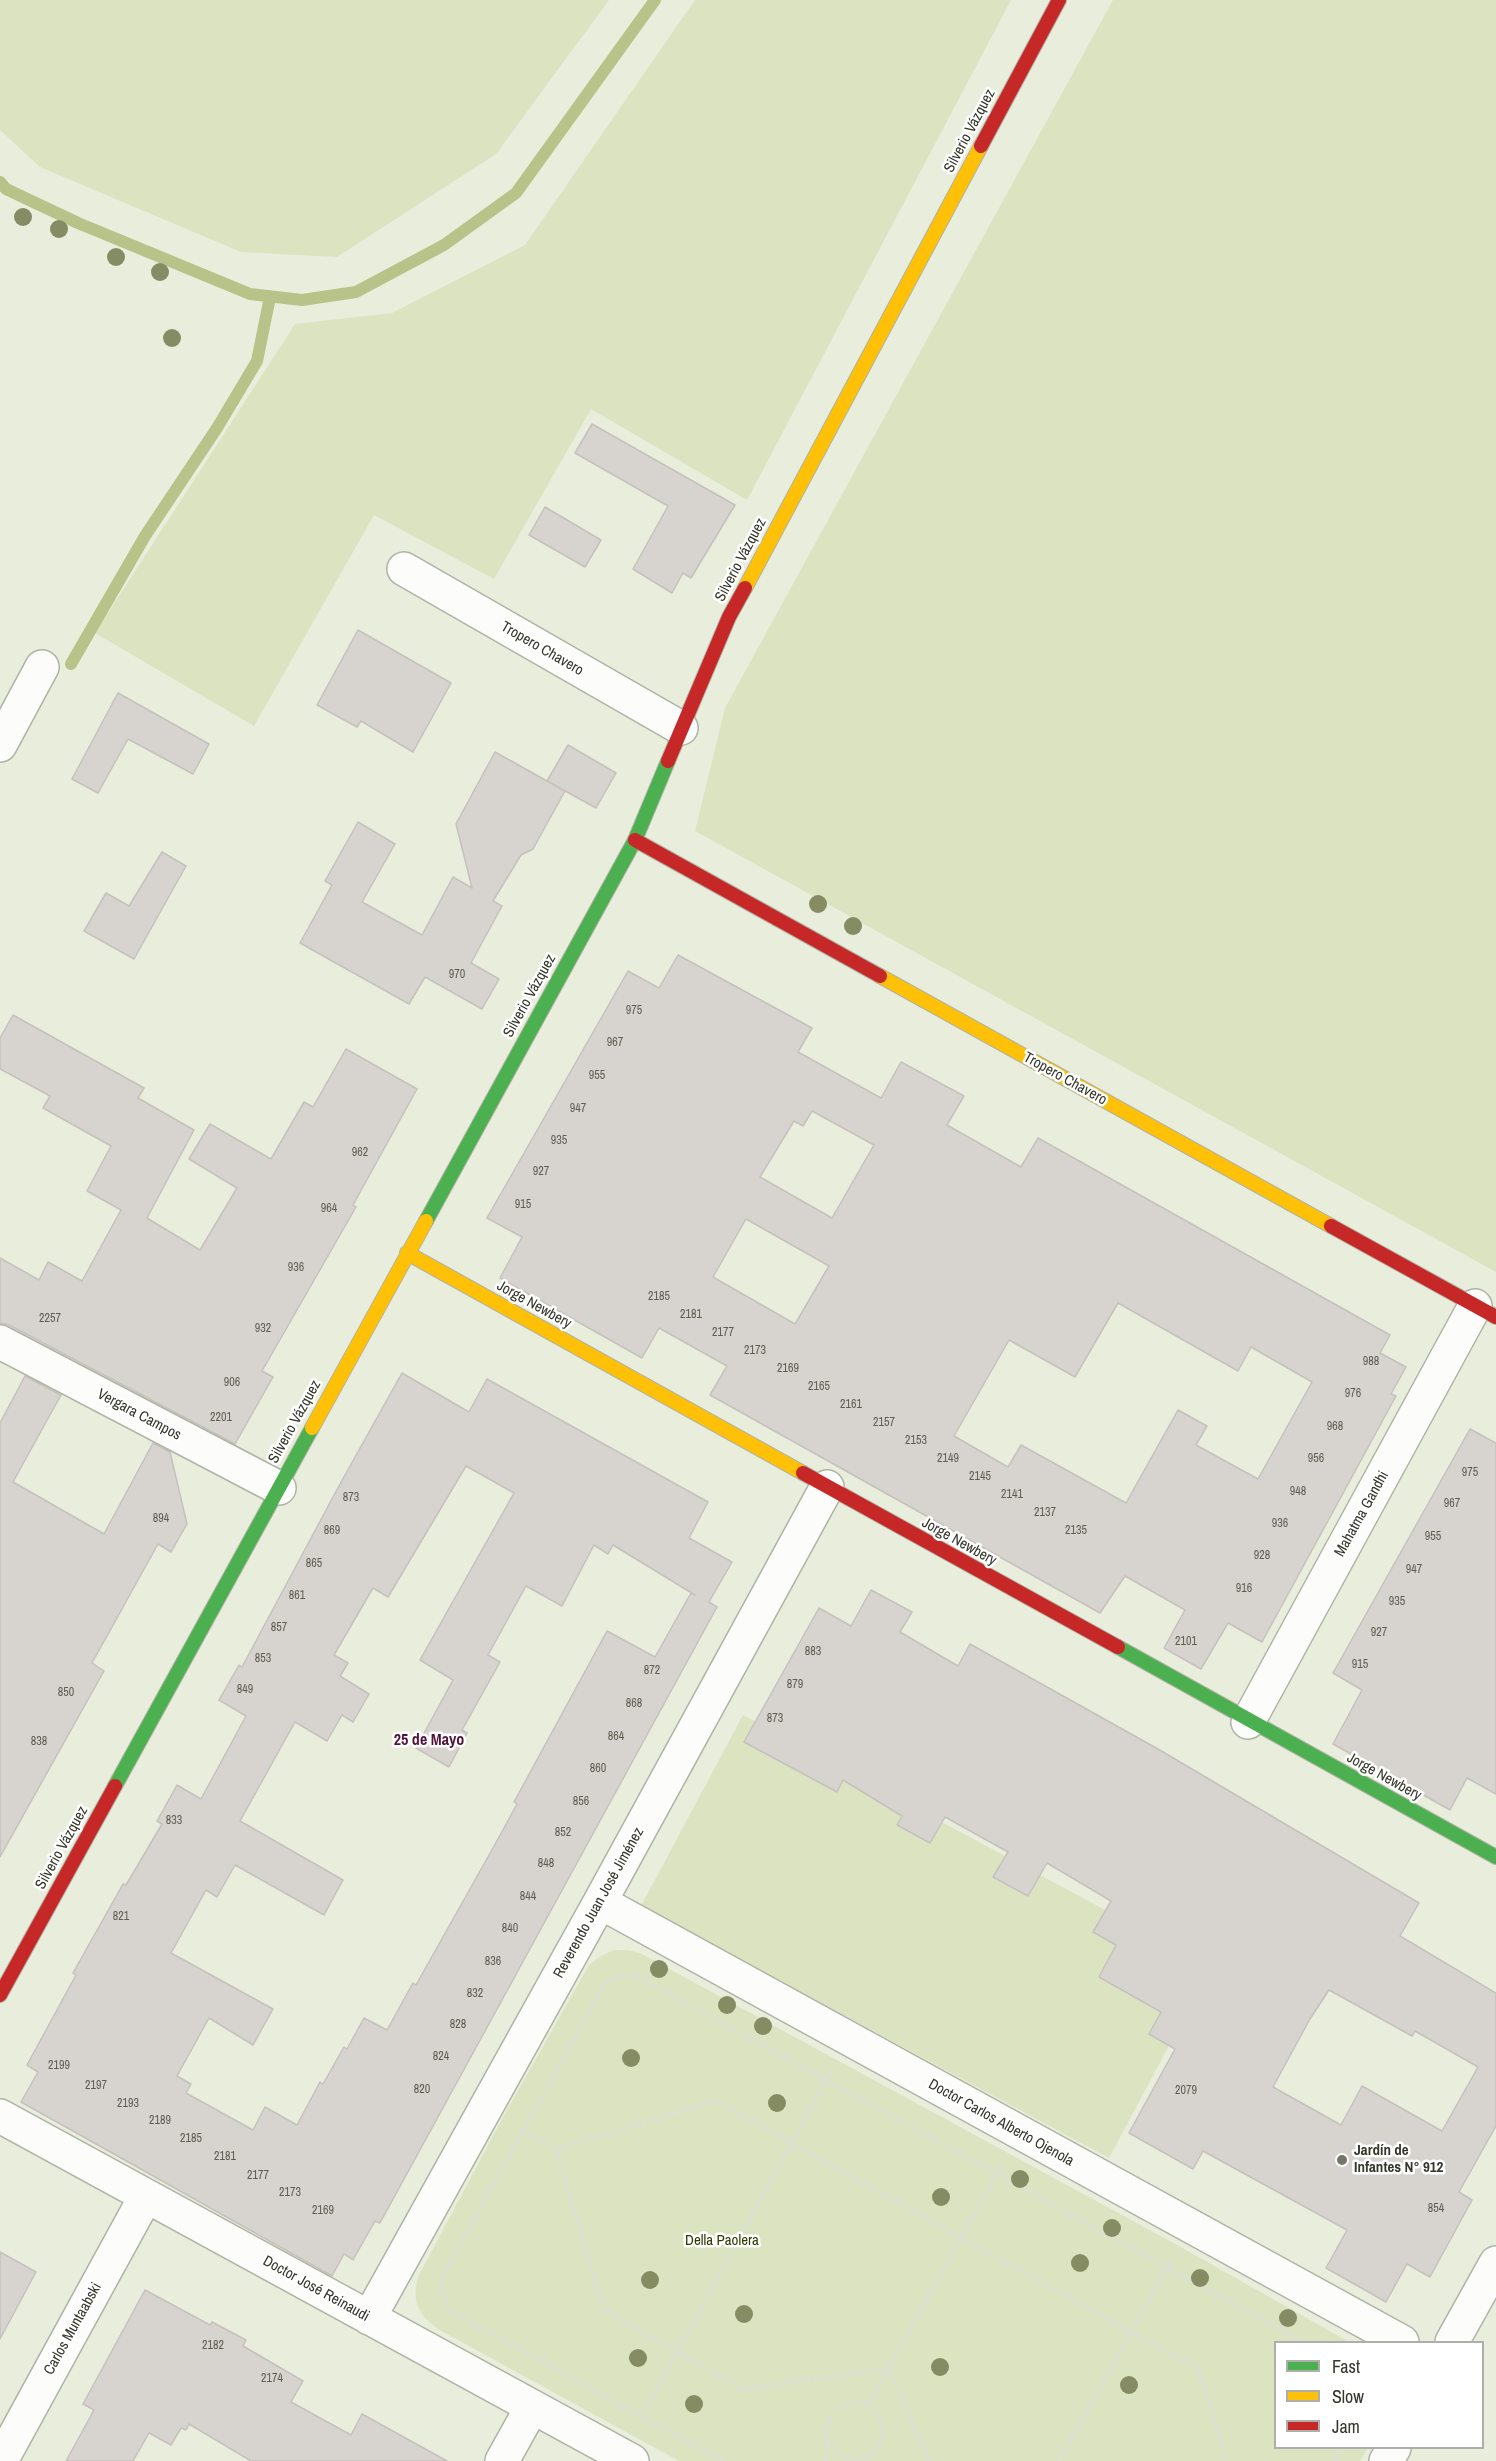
<!DOCTYPE html>
<meta charset="utf-8">
<style>
body{margin:0}
#map{position:relative;width:1496px;height:2461px;overflow:hidden;background:#e9eddc;font-family:"Archivo Narrow",sans-serif}
canvas{display:block}
.legend{position:absolute;left:1274px;top:2341px;width:210px;height:108px;box-sizing:border-box;background:#fff;border:2px solid #aeafaa;margin:0;padding:8px 10px;list-style:none;font-size:18px;color:#34372a}
.legend li{display:flex;align-items:center;gap:12px;height:30px}
.legend b{width:30px;border:2px solid #aeafaa}
</style>
<div id="map">
<canvas width="1496" height="2461"></canvas>
<ul class="legend">
<li><b style="height:8px;background:#4caf50"></b>Fast</li>
<li><b style="height:8px;background:#ffc107"></b>Slow</li>
<li><b style="height:8px;background:#c62828"></b>Jam</li>
</ul>
</div>
<script>
const ctx = document.querySelector('canvas').getContext('2d');
ctx.lineJoin = 'round';
function fillPath(path, color) { ctx.fillStyle = color; ctx.fill(path, 'evenodd'); }
function strokePath(path, color, width, dash) { ctx.strokeStyle = color; ctx.lineWidth = width; ctx.lineCap = dash ? 'butt' : 'round'; ctx.setLineDash(dash || []); ctx.stroke(path); }
function drawText(font, color, halo, rows, align = 'center') {
  ctx.font = font + ' "Archivo Narrow",sans-serif'; ctx.lineWidth = 5; ctx.setLineDash([]); ctx.textBaseline = 'middle'; ctx.strokeStyle = halo; ctx.fillStyle = color; for (const [text, x, y, turn = 0] of rows) {
    ctx.save(); ctx.translate(x, y); ctx.rotate((+turn || 0) * Math.PI / 180); ctx.textAlign = isNaN(turn) ? turn : align; if (halo) ctx.strokeText(text, 0, 0); ctx.fillText(text, 0, 0); ctx.restore();
  }
}
const green = new Path2D(`
 M 0,0 L 609,0 L 496,154 L 337,257 L 241,252 L 40,167 L 0,130 Z
 M 695,0 L 1011,0 L 747,500 L 591,409 L 494,579 L 374,515 L 254,726 L 95,633 L 295,324 L 392,313 L 525,245 Z
 M 1113,0 L 1496,0 L 1496,1272 L 695,831 L 725,708 Z
 M 743,1715 L 1211,1967 L 1109,2158 L 641,1906 Z
 M 614,1950 L 628,1950 L 640,1953 L 1179,2246 L 1349,2342 L 1276,2342 L 1276,2448 L 1368,2448 L 1360,2461 L 679,2461 L 438,2329 C 417,2313 411,2301 419,2275 L 502,2119 L 589,1965 L 601,1956 Z`);
const stream = new Path2D(`
 M 0,182 L 6,189 L 78,223 L 250,294 L 302,300 L 356,292 L 444,245 L 516,193 L 655,0
 M 71,664 L 145,536 L 217,428 L 257,361 L 270,297`);
const building = new Path2D(`
 M 592,424 L 735,505 L 691,578 L 683,573 L 672,593 L 633,569 L 668,506 L 575,453 Z
 M 545,507 L 601,540 L 585,567 L 529,535 Z
 M 358,630 L 451,683 L 413,752 L 361,721 L 357,727 L 317,705 Z
 M 118,693 L 209,744 L 193,774 L 128,739 L 98,793 L 72,779 Z
 M 568,745 L 616,773 L 596,808 L 547,781 Z
 M 495,752 L 565,791 L 533,849 L 521,855 L 493,901 L 502,906 L 471,963 L 499,979 L 482,1009 L 425,977 L 409,1004 L 300,943 L 332,885 L 325,881 L 358,822 L 395,844 L 362,902 L 422,935 L 453,877 L 472,888 L 456,824 Z
 M 162,852 L 186,866 L 134,959 L 84,931 L 106,893 L 129,906 Z
 M 678,955 L 812,1028 L 798,1052 L 881,1098 L 901,1062 L 964,1096 L 947,1125 L 1021,1167 L 1038,1138 L 1390,1335 L 1380,1353 L 1406,1367 L 1391,1394 L 1396,1396 L 1262,1642 L 1228,1623 L 1201,1669 L 1164,1648 L 1185,1610 L 1125,1576 L 1100,1613 L 710,1395 L 727,1366 L 659,1328 L 642,1358 L 500,1278 L 522,1237 L 487,1218 L 628,971 L 659,988 ZM 812,1111 L 874,1145 L 832,1218 L 760,1177 L 794,1121 L 803,1126 ZM 746,1219 L 829,1266 L 795,1324 L 713,1277 ZM 1118,1303 L 1238,1371 L 1251,1347 L 1312,1382 L 1258,1479 L 1196,1445 L 1207,1426 L 1178,1410 L 1126,1503 L 1021,1445 L 1008,1467 L 954,1436 L 1009,1340 L 1075,1377 Z
 M 13,1015 L 144,1088 L 138,1098 L 194,1130 L 147,1218 L 200,1250 L 237,1188 L 189,1159 L 210,1124 L 271,1159 L 304,1102 L 313,1107 L 346,1049 L 417,1089 L 353,1205 L 356,1207 L 262,1371 L 273,1377 L 235,1444 L 9,1325 L 0,1323 L 0,1258 L 39,1280 L 48,1262 L 82,1281 L 121,1210 L 87,1191 L 111,1146 L 43,1108 L 50,1096 L 0,1069 L 0,1038 Z
 M 402,1373 L 469,1412 L 487,1379 L 708,1502 L 689,1538 L 732,1562 L 709,1602 L 717,1607 L 380,2223 L 375,2221 L 353,2260 L 344,2254 L 332,2276 L 21,2102 L 38,2072 L 27,2065 L 76,1975 L 73,1973 L 123,1884 L 126,1885 L 162,1824 L 157,1821 L 177,1785 L 201,1799 L 246,1716 L 219,1700 L 239,1665 L 242,1667 L 340,1484 ZM 466,1466 L 514,1493 L 420,1660 L 453,1680 L 416,1748 L 449,1767 L 467,1733 L 462,1730 L 500,1662 L 488,1655 L 526,1586 L 562,1606 L 594,1545 L 608,1554 L 613,1545 L 695,1595 L 691,1593 L 655,1657 L 607,1631 L 514,1802 L 517,1804 L 498,1839 L 416,1985 L 413,1983 L 387,2030 L 364,2018 L 347,2049 L 344,2047 L 323,2084 L 320,2082 L 297,2125 L 265,2107 L 253,2130 L 186,2093 L 191,2084 L 177,2076 L 209,2018 L 253,2045 L 273,2009 L 171,1953 L 206,1890 L 217,1897 L 235,1865 L 324,1915 L 343,1880 L 240,1821 L 295,1722 L 327,1741 L 342,1715 L 353,1722 L 369,1694 L 340,1676 L 348,1663 L 334,1655 L 373,1588 L 388,1597 Z
 M 25,1376 L 61,1395 L 13,1482 L 104,1534 L 153,1443 L 170,1452 L 187,1524 L 171,1552 L 158,1544 L 92,1663 L 104,1671 L 0,1857 L 0,1423 Z
 M 1470,1429 L 1496,1443 L 1496,1794 L 1467,1778 L 1450,1810 L 1333,1744 L 1362,1690 L 1333,1673 Z
 M 871,1590 L 912,1612 L 900,1632 L 958,1666 L 970,1644 L 1158,1749 L 1419,1903 L 1400,1936 L 1496,1993 L 1496,2126 L 1459,2192 L 1472,2200 L 1430,2277 L 1407,2264 L 1386,2302 L 1326,2268 L 1347,2230 L 1203,2151 L 1193,2169 L 1129,2133 L 1175,2049 L 1149,2034 L 1161,2012 L 1099,1977 L 1116,1945 L 1093,1932 L 1111,1901 L 1047,1863 L 1028,1896 L 993,1877 L 1008,1852 L 945,1817 L 930,1843 L 897,1825 L 902,1816 L 843,1780 L 837,1792 L 744,1742 L 819,1608 L 851,1626 ZM 1329,1990 L 1412,2036 L 1415,2031 L 1478,2067 L 1442,2131 L 1362,2086 L 1341,2125 L 1273,2087 L 1310,2019 Z
 M 0,2252 L 36,2272 L 0,2339 Z
 M 145,2290 L 210,2325 L 212,2322 L 246,2340 L 243,2346 L 303,2381 L 291,2402 L 351,2435 L 362,2414 L 447,2461 L 251,2461 L 189,2424 L 186,2430 L 181,2428 L 171,2445 L 149,2433 L 133,2461 L 66,2461 L 94,2410 L 83,2404 Z`);
const path = new Path2D(`
 M 522,2130 L 556,2149 L 604,2310 L 743,2389 L 889,2369 L 929,2461
 M 556,2149 L 715,2101 L 1198,2369 L 1227,2461
 M 641,2417 L 831,2072
 M 827,2443 L 845,2457 L 857,2460
 M 723,2461 L 449,2310 L 440,2281 L 607,1980 L 633,1974 L 1303,2342
 M 826,2461 C 828,2428 821,2395 868,2405 L 1002,2164
 M 857,2461 L 871,2454 L 880,2444 L 883,2430 L 879,2415 L 868,2405
 M 1059,2461 L 1173,2257
 M 1335,2461 L 1342,2448`);
const street = new Path2D(`
 M 404,569 L 681,728
 M 0,745 L 42,667
 M 0,1342 L 279,1488
 M 1248,1722 L 1475,1306
 M 600,1902 L 1402,2342
 M 0,2116 L 632,2461
 M 369,2318 L 600,1902 L 827,1487
 M 1452,2342 L 1496,2263
 M 1,2461 L 146,2196
 M 502,2461 L 532,2407
 M 1386,2461 L 1394,2448`);
const fast = new Path2D(`
 M 426,1221 L 635,840 L 668,761
 M 1118,1647 L 1496,1857
 M 115,1786 L 312,1428`);
const slow = new Path2D(`
 M 745,588 L 981,146
 M 880,976 L 1331,1226
 M 407,1253 L 803,1473
 M 312,1428 L 426,1221`);
const jam = new Path2D(`
 M 981,146 L 1059,0
 M 668,761 L 729,617 L 745,588
 M 635,840 L 880,976
 M 1331,1226 L 1496,1317
 M 803,1473 L 1118,1647
 M 0,1995 L 115,1786`);
const trees = [
 [23,217],
 [59,229],
 [116,257],
 [160,272],
 [172,338],
 [818,904],
 [853,926],
 [659,1969],
 [727,2005],
 [763,2026],
 [631,2058],
 [777,2103],
 [1020,2179],
 [941,2197],
 [1112,2228],
 [1080,2263],
 [1200,2278],
 [650,2280],
 [744,2314],
 [1288,2318],
 [638,2358],
 [940,2367],
 [1129,2385],
 [694,2404]
];
const markers = [
 [1342,2160,6,"#737768"]
];
const numberNames = [
 ["970",457,975],
 ["975",634,1011],
 ["967",615,1043],
 ["955",597,1076],
 ["947",578,1109],
 ["935",559,1141],
 ["962",360,1153],
 ["927",541,1172],
 ["915",523,1205],
 ["964",329,1209],
 ["936",296,1268],
 ["2185",659,1297],
 ["2181",691,1315],
 ["2257",50,1319],
 ["932",263,1329],
 ["2177",723,1333],
 ["2173",755,1351],
 ["988",1371,1362],
 ["2169",788,1369],
 ["906",232,1383],
 ["2165",819,1387],
 ["976",1353,1394],
 ["2161",851,1405],
 ["2201",221,1418],
 ["2157",884,1423],
 ["968",1335,1427],
 ["2153",916,1441],
 ["2149",948,1459],
 ["956",1316,1459],
 ["975",1470,1473],
 ["2145",980,1477],
 ["948",1298,1492],
 ["2141",1012,1495],
 ["873",351,1498],
 ["967",1452,1504],
 ["2137",1045,1513],
 ["894",161,1519],
 ["936",1280,1524],
 ["869",332,1531],
 ["2135",1076,1531],
 ["955",1433,1537],
 ["928",1262,1556],
 ["865",314,1564],
 ["947",1414,1570],
 ["916",1244,1589],
 ["861",297,1596],
 ["935",1397,1602],
 ["857",279,1628],
 ["927",1379,1633],
 ["2101",1186,1642],
 ["883",813,1652],
 ["853",263,1659],
 ["915",1360,1665],
 ["872",652,1671],
 ["879",795,1685],
 ["849",245,1690],
 ["850",66,1693],
 ["868",634,1704],
 ["873",775,1719],
 ["864",616,1737],
 ["838",39,1742],
 ["860",598,1769],
 ["856",581,1802],
 ["833",174,1821],
 ["852",563,1833],
 ["848",546,1864],
 ["844",528,1897],
 ["821",121,1917],
 ["840",510,1929],
 ["836",493,1962],
 ["832",475,1994],
 ["828",458,2025],
 ["824",441,2057],
 ["2199",59,2066],
 ["2197",96,2086],
 ["820",422,2090],
 ["2079",1186,2091],
 ["2193",128,2104],
 ["2189",160,2121],
 ["2185",191,2139],
 ["2181",225,2157],
 ["2177",258,2176],
 ["2173",290,2193],
 ["854",1436,2209],
 ["2169",323,2211],
 ["2182",213,2346],
 ["2174",272,2379]
];
const streetNames = [
 ["Silverio Vázquez",970,131,-62],
 ["Silverio Vázquez",741,560,-62],
 ["Tropero Chavero",542,649,30],
 ["Silverio Vázquez",530,996,-61],
 ["Tropero Chavero",1065,1079,29],
 ["Jorge Newbery",534,1305,29],
 ["Vergara Campos",139,1415,28],
 ["Silverio Vázquez",295,1422,-61],
 ["Mahatma Gandhi",1362,1514,-61],
 ["Jorge Newbery",959,1542,29],
 ["Jorge Newbery",1384,1777,29],
 ["Silverio Vázquez",62,1848,-61],
 ["Reverendo Juan José Jiménez",599,1903,-61],
 ["Doctor Carlos Alberto Ojenola",1001,2123,29],
 ["Doctor José Reinaudi",316,2289,29],
 ["Carlos Muntaabski",73,2329,-61]
];
const poiNames = [
 ["Jardín de",1354,2151],
 ["Infantes N° 912",1354,2168]
];
const parkNames = [
 ["Della Paolera",722,2241]
];
const neighbourhoodNames = [
 ["25 de Mayo",429,1741]
];
fillPath(green, '#dce3c1');
strokePath(stream, '#b8c389', 12);
fillPath(building, '#d7d3ce');
strokePath(building, '#c6c1bd', 1.5);
strokePath(street, '#afb3a5', 36);
strokePath(fast, '#afb3a5', 16);
strokePath(slow, '#afb3a5', 16);
strokePath(jam, '#afb3a5', 16);
strokePath(path, '#dddfd9', 4, [3, 3]);
strokePath(street, '#fcfcfa', 33);
strokePath(fast, '#4caf50', 14);
strokePath(slow, '#ffc107', 14);
strokePath(jam, '#c62828', 14);
ctx.fillStyle = '#858b63';
for (const [x, y] of trees) { ctx.beginPath(); ctx.arc(x, y, 9, 0, 2 * Math.PI); ctx.fill(); }
for (const [x, y, r, color] of markers) { const dot = new Path2D(); dot.arc(x, y, r, 0, 2 * Math.PI); ctx.fillStyle = color; ctx.fill(dot); strokePath(dot, '#fff', 2); }
drawText('12px', '#5d5e53', null, numberNames);
drawText('15px', '#34372a', '#fff', streetNames);
drawText('bold 15px', '#34372a', '#fff', poiNames, 'left');
drawText('15px', '#333a00', '#fff', parkNames);
drawText('bold 16px', '#521539', '#fff', neighbourhoodNames);
</script>
